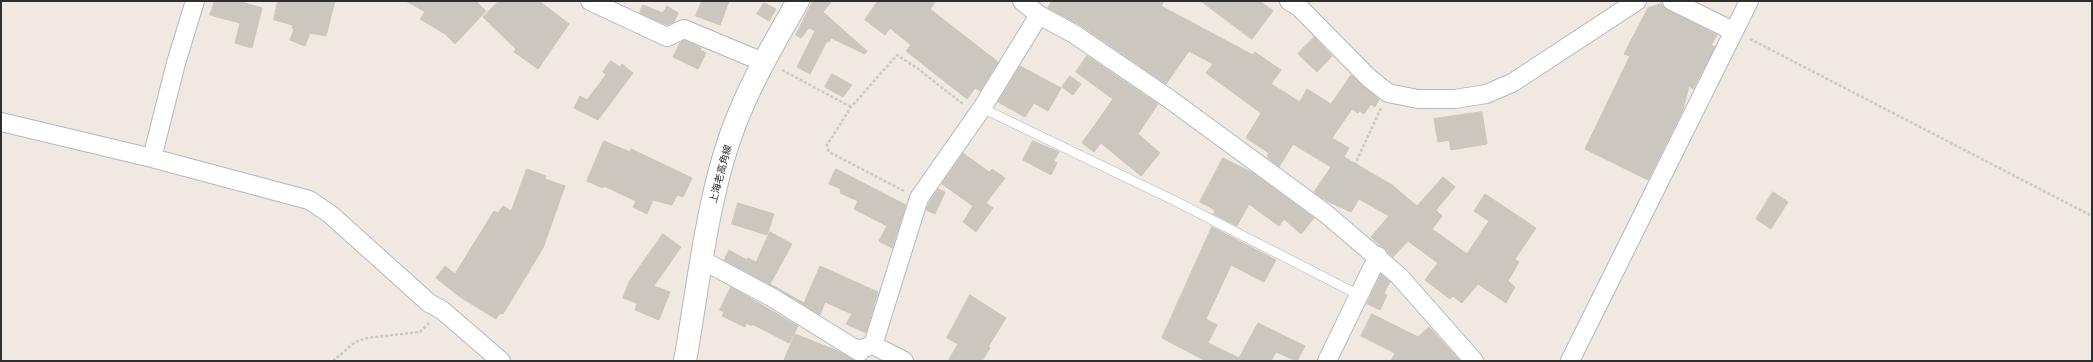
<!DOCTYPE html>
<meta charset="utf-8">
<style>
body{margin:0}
#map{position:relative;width:2093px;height:362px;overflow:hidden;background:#efe9e1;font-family:"PT Sans",sans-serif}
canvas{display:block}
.frame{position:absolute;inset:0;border:2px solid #2e2e2e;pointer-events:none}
</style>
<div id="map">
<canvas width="2093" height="362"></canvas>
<div class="frame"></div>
</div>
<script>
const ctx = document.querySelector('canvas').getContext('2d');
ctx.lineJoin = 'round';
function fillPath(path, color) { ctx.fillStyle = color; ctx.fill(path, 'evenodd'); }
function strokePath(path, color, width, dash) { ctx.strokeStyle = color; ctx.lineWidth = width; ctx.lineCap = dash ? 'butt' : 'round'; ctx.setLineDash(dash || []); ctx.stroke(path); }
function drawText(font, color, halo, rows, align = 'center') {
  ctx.font = font + ' "PT Sans","Noto Sans JP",sans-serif'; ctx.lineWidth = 3; ctx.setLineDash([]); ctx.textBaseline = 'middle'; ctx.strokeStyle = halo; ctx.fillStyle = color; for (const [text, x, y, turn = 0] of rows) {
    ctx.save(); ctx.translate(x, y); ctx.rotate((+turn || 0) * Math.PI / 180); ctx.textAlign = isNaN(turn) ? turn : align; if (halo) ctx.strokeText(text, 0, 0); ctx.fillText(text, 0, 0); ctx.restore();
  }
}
const building = new Path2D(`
 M 215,1 L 238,1 L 262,8 L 252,48 L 235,43 L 240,23 L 210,15 Z
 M 278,1 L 335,1 L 326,36 L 310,33 L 305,46 L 290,40 L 294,29 L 292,28 L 293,25 L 274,20 Z
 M 406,1 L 476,1 L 486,11 L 455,44 L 445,34 L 420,19 L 425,12 Z
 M 499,1 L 539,1 L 569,24 L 538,69 L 514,52 L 516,49 L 483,17 Z
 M 702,1 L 729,1 L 720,25 L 696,16 Z
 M 813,1 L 832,1 L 823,12 L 867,51 L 865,54 L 831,38 L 829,42 L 827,41 L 810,74 L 797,67 L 815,31 L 809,28 L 801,38 L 796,35 Z
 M 878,1 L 936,1 L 930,9 L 998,62 L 980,91 L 975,88 L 967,99 L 906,51 L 911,45 L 890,28 L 885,35 L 865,20 Z
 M 1052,1 L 1164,1 L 1161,6 L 1253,55 L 1255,52 L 1281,70 L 1271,84 L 1300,102 L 1307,89 L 1331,104 L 1351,75 L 1379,99 L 1375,107 L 1371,104 L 1364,114 L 1360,111 L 1358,113 L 1352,109 L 1332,138 L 1349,148 L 1344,157 L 1392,185 L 1417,206 L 1443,177 L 1455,187 L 1436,210 L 1442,216 L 1432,229 L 1467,254 L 1489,221 L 1474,211 L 1485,194 L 1536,228 L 1515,259 L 1519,262 L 1508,281 L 1515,287 L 1506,303 L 1478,284 L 1462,303 L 1453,296 L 1450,299 L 1425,280 L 1438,263 L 1408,241 L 1393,257 L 1371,237 L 1389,216 L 1359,199 L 1351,212 L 1327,201 L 1314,192 L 1331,167 L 1293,144 L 1279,167 L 1267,157 L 1269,153 L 1246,138 L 1261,113 L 1206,73 L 1213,64 L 1189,51 L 1166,84 L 1080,25 L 1048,8 Z
 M 1201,1 L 1260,1 L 1273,11 L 1252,39 Z
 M 764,3 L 776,9 L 769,21 L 757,14 Z
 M 1661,4 L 1667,10 L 1717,35 L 1711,45 L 1715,47 L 1693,89 L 1689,86 L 1683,110 L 1648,180 L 1585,149 L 1630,56 L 1624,54 L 1648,8 Z
 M 643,5 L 663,13 L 667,6 L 678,13 L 674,22 L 667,25 L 640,13 Z
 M 1314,37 L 1332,56 L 1317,72 L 1298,54 Z
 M 684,40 L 701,48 L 700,50 L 706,53 L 698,69 L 673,57 L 680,43 Z
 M 1087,56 L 1158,104 L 1138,134 L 1160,153 L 1141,176 L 1101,143 L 1094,152 L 1082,143 L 1113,99 L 1076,72 Z
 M 611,61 L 620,67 L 622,64 L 633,73 L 598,120 L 574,108 L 580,96 L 587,100 L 606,75 L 603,72 Z
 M 1020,66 L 1061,88 L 1048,111 L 1034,103 L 1025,117 L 998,102 Z
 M 832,74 L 852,85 L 843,97 L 825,87 Z
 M 1070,76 L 1081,84 L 1073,95 L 1062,87 Z
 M 1482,112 L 1487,144 L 1451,150 L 1449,140 L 1438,142 L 1434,119 Z
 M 604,141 L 630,152 L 631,149 L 692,178 L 683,197 L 677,195 L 672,205 L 653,200 L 647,214 L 633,207 L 636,201 L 604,186 L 603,188 L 587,181 Z
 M 1033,141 L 1059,152 L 1054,161 L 1057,163 L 1051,175 L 1023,160 Z
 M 963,153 L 989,172 L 992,169 L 1005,178 L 986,203 L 993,208 L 976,232 L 963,222 L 973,206 L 942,184 Z
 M 1223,158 L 1253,173 L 1314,218 L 1301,234 L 1284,219 L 1279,226 L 1249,204 L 1237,226 L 1213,214 L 1215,210 L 1200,202 Z
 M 527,169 L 546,176 L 545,179 L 565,186 L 543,248 L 503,314 L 500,313 L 496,319 L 460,297 L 436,278 L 445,266 L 455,274 L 494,211 L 498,213 L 503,206 L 511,211 Z
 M 836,169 L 906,205 L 892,248 L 879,241 L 887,226 L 854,209 L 858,201 L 840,193 L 841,189 L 829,184 Z
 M 938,189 L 945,192 L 935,214 L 926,210 L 929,203 Z
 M 1773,192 L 1788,202 L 1771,229 L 1756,219 Z
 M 738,203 L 774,214 L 767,235 L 732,224 Z
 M 1212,227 L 1276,260 L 1264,282 L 1231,265 L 1206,319 L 1217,325 L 1208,343 L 1239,358 L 1258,323 L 1305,346 L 1297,361 L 1276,352 L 1271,361 L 1206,361 L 1162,338 Z
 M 770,232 L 792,244 L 770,284 L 804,303 L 820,266 L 878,292 L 866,333 L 846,324 L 852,314 L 825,302 L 820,315 L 778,289 L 724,260 L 729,250 L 747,260 L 748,258 L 756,262 Z
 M 663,234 L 681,247 L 654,286 L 670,292 L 659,320 L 635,310 L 637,303 L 623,298 L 629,282 Z
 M 1381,274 L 1390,282 L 1384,293 L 1387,295 L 1380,310 L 1367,304 Z
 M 731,287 L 798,326 L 789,343 L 752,324 L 752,326 L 746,323 L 745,327 L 722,316 L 724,312 L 720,310 Z
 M 970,295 L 1006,318 L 988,347 L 990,348 L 982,361 L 948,361 L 958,344 L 947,338 Z
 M 1372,314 L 1418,337 L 1429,327 L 1460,361 L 1391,361 L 1395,353 L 1361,336 Z
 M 795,334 L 838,351 L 855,361 L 784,361 Z`);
const path = new Path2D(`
 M 1750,39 L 2092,216
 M 782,70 L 851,107
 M 904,191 L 829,152 L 827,145 L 851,107 L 897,55 L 917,68 L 963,104
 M 1333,199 L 1355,164 L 1381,108
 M 333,361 L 355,342 L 367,338 L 420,332 L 429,323`);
const service = new Path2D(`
 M 982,108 L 1173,200 L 1359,295`);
const minor = new Path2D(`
 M 590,1 L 667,37 L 684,29 L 763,62
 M 1022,1 L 1039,15 L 1074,34 L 1168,98 L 1325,213 L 1399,276 L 1474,361
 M 1289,1 L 1299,7 L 1369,78 L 1388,93 L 1418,99 L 1455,99 L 1486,94 L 1512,83 L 1637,1
 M 1672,1 L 1733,31
 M 1,122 L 152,158 L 309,200 L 330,214 L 429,303 L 442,310 L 501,361
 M 152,158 L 176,63 L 195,1
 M 702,260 L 773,298 L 860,352
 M 873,345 L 919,198 L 982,108 L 1039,15
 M 861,349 L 873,345 L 904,361
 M 1327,361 L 1378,256
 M 1570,361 L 1749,1`);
const secondary = new Path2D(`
 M 685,361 C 699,283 708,187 739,114 C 755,75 777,38 798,1`);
const streetNames = [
 ["上海老高角線",721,174,-75]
];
fillPath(building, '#cbc7bf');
strokePath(building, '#cbc5ba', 1);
strokePath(service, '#b4b7c1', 10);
strokePath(minor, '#b4b7c1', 20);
strokePath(secondary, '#b4b7c1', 24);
strokePath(path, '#c9c9c9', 2.5, [3, 2]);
strokePath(service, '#fff', 9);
strokePath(minor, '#fff', 18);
strokePath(secondary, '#fff', 22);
drawText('10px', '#2e2e2e', '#fff', streetNames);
</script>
